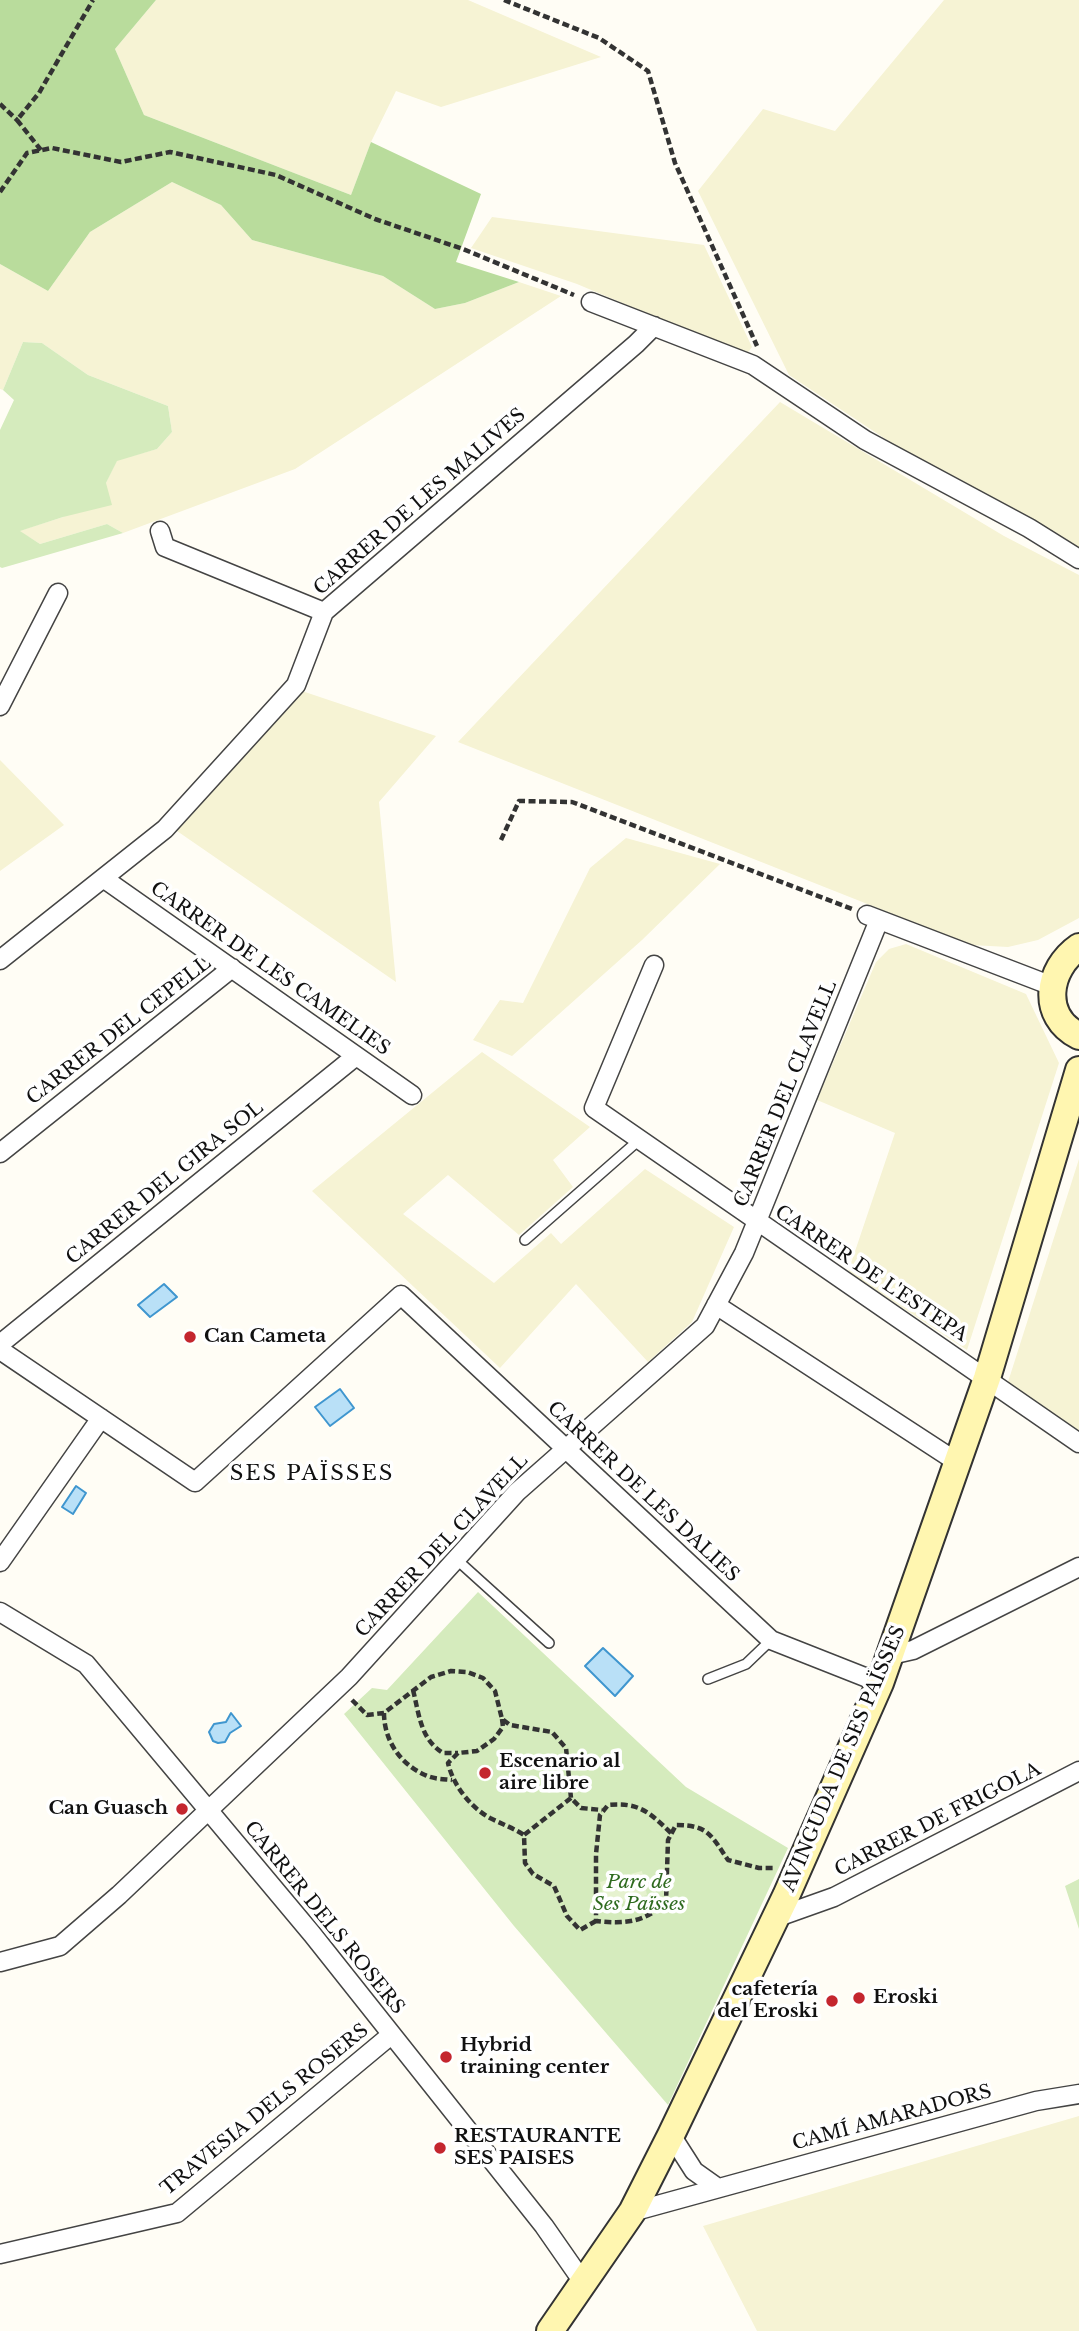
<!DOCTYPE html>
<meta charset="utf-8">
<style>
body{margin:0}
canvas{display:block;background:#fffdf5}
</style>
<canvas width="1079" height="2331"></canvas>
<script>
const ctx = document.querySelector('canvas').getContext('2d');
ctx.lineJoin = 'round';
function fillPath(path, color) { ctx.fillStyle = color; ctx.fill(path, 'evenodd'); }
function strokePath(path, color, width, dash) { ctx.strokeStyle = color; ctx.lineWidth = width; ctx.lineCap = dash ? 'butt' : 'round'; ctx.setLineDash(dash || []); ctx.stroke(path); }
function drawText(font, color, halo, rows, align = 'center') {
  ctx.font = font + ' "Libre Baskerville",serif'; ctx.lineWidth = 7; ctx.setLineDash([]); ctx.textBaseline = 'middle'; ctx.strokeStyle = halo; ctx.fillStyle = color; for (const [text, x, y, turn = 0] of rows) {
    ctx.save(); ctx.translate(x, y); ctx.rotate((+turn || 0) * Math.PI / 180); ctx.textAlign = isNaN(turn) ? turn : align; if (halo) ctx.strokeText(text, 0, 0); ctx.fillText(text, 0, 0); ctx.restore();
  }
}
const farmland = new Path2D(`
 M 156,0 L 468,0 L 601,57 L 441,107 L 396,91 L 371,142 L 351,195 L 144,115 L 115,49 Z
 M 944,0 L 1079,0 L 1079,552 L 905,452 L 789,375 L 698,191 L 763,109 L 835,131 Z
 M 172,182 L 221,205 L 252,240 L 383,276 L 435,309 L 465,303 L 519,282 L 561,296 L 295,469 L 123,533 L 107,524 L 40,544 L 19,531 L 63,517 L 106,483 L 117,460 L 157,449 L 172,432 L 168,406 L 88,375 L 42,343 L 23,342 L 3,390 L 0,389 L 0,264 L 48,291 L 90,232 Z
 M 492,217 L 704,245 L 752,347 L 746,355 L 577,284 L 471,248 Z
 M 780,402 L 1004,536 L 1079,575 L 1079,918 L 1038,940 L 1008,947 L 971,945 L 458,742 Z
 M 302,691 L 436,736 L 379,802 L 396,982 L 177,831 Z
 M 0,760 L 64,825 L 0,871 Z
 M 626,838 L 720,864 L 642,940 L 512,1056 L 473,1040 L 500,1000 L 523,1003 L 590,868 Z
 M 906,944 L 1026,994 L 1059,1063 L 967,1350 L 848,1272 L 895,1133 L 817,1100 L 876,962 L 889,949 Z
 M 482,1052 L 590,1127 L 553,1160 L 573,1187 L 519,1235 L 448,1175 L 403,1214 L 494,1283 L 551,1233 L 561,1244 L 645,1169 L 734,1227 L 692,1322 L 648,1362 L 576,1284 L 500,1368 L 312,1191 Z
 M 1079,1159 L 1079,1434 L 1078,1435 L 1008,1382 Z
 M 1079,2116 L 1079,2331 L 757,2331 L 703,2226 Z`);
const green = new Path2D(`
 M 23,342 L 42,343 L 88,375 L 168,406 L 172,432 L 157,449 L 117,461 L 106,483 L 112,505 L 63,517 L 20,531 L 40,544 L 107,524 L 123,533 L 2,568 L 0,567 L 0,430 L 14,400 L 3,390 Z
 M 478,1592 L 686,1787 L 788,1848 L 668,2105 L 514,1926 L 344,1714 L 372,1688 L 387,1690 Z
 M 1079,1879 L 1079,1929 L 1065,1886 Z`);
const forest = new Path2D(`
 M 0,0 L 156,0 L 115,49 L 144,115 L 351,195 L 371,142 L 481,194 L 456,262 L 519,282 L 465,303 L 435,309 L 383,276 L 252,240 L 221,205 L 172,182 L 90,232 L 48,291 L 0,264 Z`);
const pitch = new Path2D(`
 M 642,1871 L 647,1895 L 606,1906 L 600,1882 Z`);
const water = new Path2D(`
 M 164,1284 L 177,1297 L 150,1317 L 138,1305 Z
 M 340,1389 L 354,1408 L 330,1426 L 315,1407 Z
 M 76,1486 L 86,1493 L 73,1514 L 62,1507 Z
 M 603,1648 L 633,1676 L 615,1696 L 585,1666 Z
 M 231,1713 L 241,1726 L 230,1733 L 225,1742 L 218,1743 L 213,1741 L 209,1732 L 214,1724 L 226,1722 Z`);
const path = new Path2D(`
 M 504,0 L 599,38 L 648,71 L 675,163 L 757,346
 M 0,104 L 17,120
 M 41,150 L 17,120 L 39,93 L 93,0
 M 0,192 L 27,153 L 52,148 L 121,162 L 170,152 L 276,175 L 375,219 L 463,249 L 574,295
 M 501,840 L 519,801 L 572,802 L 852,909
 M 413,1690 C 419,1713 420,1739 443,1753 L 458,1753
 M 352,1700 L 367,1715 L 384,1713 L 431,1677 L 451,1671 L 467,1672 L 483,1678 L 495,1691 L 502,1719 L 510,1725 L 552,1732 L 566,1748 L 571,1798 L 581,1808 L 602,1810
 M 384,1713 C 384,1740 400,1764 425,1775 C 433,1779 443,1779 452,1780
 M 502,1719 L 503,1727 L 494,1739 L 477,1751 L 458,1753 L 448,1763 C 453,1785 470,1807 490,1818 C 502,1824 513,1828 524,1835
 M 571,1798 L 524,1835 L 525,1863 L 533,1874 L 554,1886 L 567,1916 L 580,1930 L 596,1921
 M 671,1833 C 649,1812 639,1802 608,1805 L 600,1815 L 596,1854 L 596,1921 C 625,1924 644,1923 666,1902 L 668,1840 L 676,1825 C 708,1825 711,1835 728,1860 L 759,1868 L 773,1868`);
const lane = new Path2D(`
 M 525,1240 L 639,1140
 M 456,1559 L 549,1643
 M 708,1679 L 746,1664 L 771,1640`);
const street = new Path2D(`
 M 591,302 L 753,365 L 865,440 L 1029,528 L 1079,559
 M 160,531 L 165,547 L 324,612
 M 0,706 L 58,593
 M 103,878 L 412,1095
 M 867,915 L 1052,986
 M 0,960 L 165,829 L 296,685 L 324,612 L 636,344 L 654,326
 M 654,965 L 594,1108 L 1079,1443
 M 0,1153 L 232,968
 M 716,1305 L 957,1462
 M 0,1344 L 356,1056
 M 0,1350 L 195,1482 L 401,1295 L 771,1640 L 880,1683
 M 0,1562 L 101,1418
 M 0,1612 L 86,1664 L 312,1934 L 544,2226 L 583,2282
 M 891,1655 L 913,1650 L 1079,1567
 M 775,1918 L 834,1897 L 1079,1771
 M 0,1962 L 60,1946 L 119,1895 L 349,1677 L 517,1492 L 705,1326 L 744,1253 L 879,920
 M 671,2135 L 694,2171 L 718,2188
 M 632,2212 L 1036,2101 L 1079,2094
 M 0,2254 L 177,2213 L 391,2035`);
const secondary = new Path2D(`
 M 1079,947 C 1047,969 1040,1016 1079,1036
 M 550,2331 L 632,2212 L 671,2135 L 786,1896 L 880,1683 L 987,1378 L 1079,1070`);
const markers = [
 [190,1337,7,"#c4262e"],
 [485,1773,7,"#c4262e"],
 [182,1809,7,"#c4262e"],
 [859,1998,7,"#c4262e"],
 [832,2001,7,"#c4262e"],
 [446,2057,7,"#c4262e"],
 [440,2148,7,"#c4262e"]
];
const streetNames = [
 ["CARRER DE LES MALIVES",420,502,-41],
 ["CARRER DE LES CAMELIES",270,969,35],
 ["CARRER DEL CEPELL",119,1031,-38],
 ["CARRER DEL CLAVELL",786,1094,-68],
 ["CARRER DEL GIRA SOL",165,1183,-39],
 ["CARRER DE L'ESTEPA",871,1274,34],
 ["CARRER DE LES DALIES",643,1492,43],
 ["CARRER DEL CLAVELL",442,1546,-47],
 ["AVINGUDA DE SES PAÏSSES",844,1759,-67],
 ["CARRER DE FRIGOLA",938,1820,-27],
 ["CARRER DELS ROSERS",324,1918,51],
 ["TRAVESIA DELS ROSERS",265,2110,-39],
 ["CAMÍ AMARADORS",892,2118,-15]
];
const poiNames = [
 ["Can Cameta",204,1337],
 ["Escenario al",499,1762],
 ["aire libre",499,1784],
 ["Can Guasch",168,1809,"right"],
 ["cafetería",818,1990,"right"],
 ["del Eroski",818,2012,"right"],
 ["Eroski",873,1998],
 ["Hybrid",460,2046],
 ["training center",460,2068],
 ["RESTAURANTE",454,2137],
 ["SES PAISES",454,2159]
];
const parkNames = [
 ["Parc de",639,1883],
 ["Ses Païsses",639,1905]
];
const neighbourhoodNames = [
 ["SES PAÏSSES",312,1474]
];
fillPath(farmland, '#f6f3d4');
fillPath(green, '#d5ebbd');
fillPath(forest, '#b9dc9c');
fillPath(pitch, '#e6f2cf');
fillPath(water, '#b9e0f7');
strokePath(water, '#3f96cf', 2);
strokePath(lane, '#444', 12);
strokePath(street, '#444', 21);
strokePath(secondary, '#333', 30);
strokePath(path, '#333', 4.5, [7, 3.5]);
strokePath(lane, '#fff', 9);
strokePath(street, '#fff', 18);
strokePath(secondary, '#fff6b0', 26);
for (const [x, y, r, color] of markers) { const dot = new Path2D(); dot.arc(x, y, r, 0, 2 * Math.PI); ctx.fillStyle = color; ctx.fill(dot); strokePath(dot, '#fff', 2.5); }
drawText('19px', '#111', '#fff', streetNames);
drawText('bold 19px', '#111', '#fff', poiNames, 'left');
drawText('italic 19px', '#2f6b1f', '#fff', parkNames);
ctx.letterSpacing = '2px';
drawText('21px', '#111', '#fff', neighbourhoodNames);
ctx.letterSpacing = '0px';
</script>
